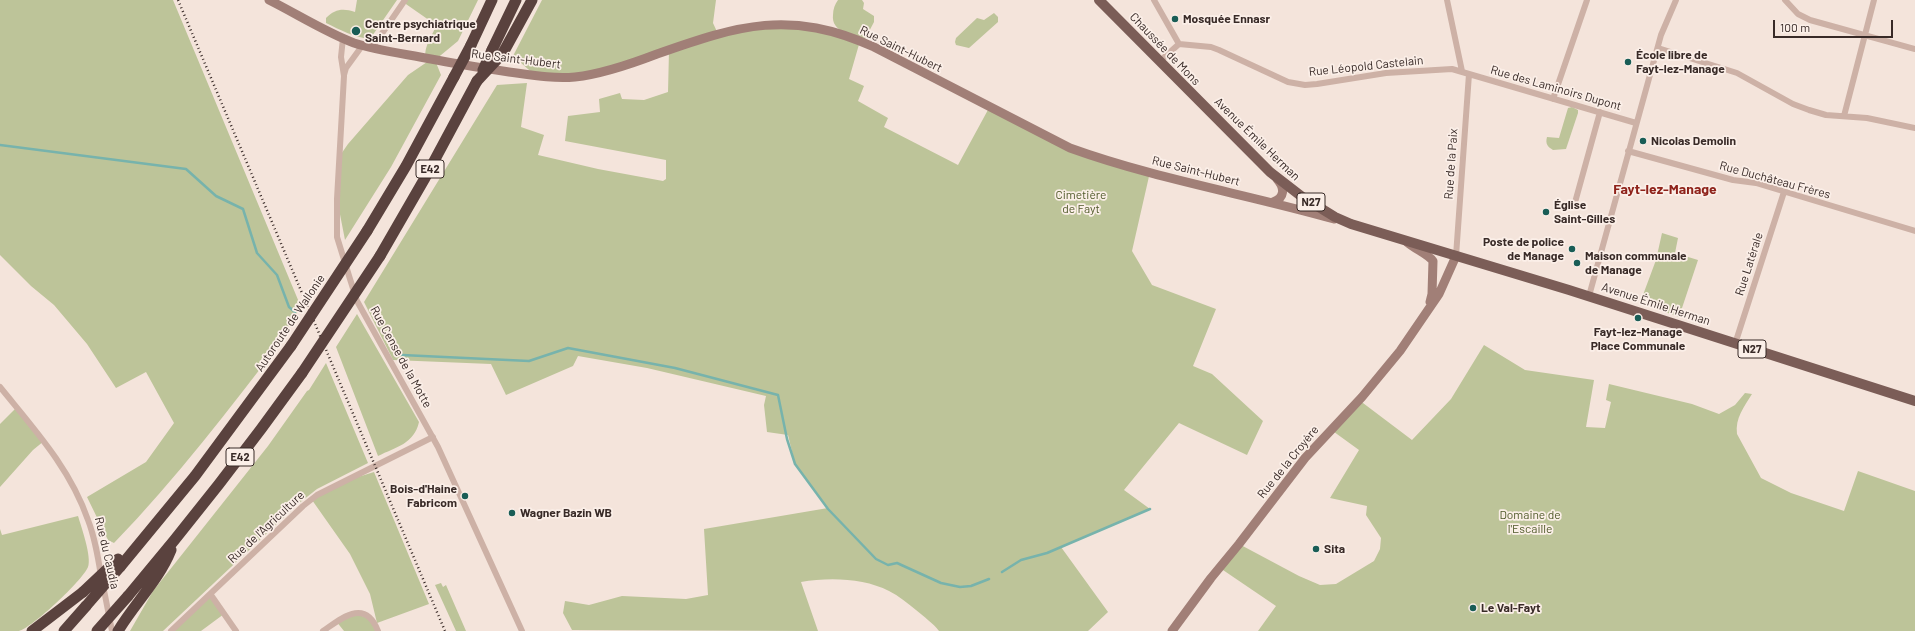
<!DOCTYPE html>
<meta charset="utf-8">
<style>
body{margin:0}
#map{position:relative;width:1915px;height:631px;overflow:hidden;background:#f4e4db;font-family:Barlow,sans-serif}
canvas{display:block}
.scale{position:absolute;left:1773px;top:20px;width:120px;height:18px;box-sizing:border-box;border:2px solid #382a27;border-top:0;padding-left:5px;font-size:12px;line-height:14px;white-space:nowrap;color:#382a27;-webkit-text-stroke:3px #fbefe8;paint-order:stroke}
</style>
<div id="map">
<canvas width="1915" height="631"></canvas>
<div class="scale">100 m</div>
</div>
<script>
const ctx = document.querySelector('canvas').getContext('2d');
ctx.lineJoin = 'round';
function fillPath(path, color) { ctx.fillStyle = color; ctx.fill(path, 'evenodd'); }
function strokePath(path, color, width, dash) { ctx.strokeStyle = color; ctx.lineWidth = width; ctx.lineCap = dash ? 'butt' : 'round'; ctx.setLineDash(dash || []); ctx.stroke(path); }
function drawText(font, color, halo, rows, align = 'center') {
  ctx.font = font + ' Barlow,sans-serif'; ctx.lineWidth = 3.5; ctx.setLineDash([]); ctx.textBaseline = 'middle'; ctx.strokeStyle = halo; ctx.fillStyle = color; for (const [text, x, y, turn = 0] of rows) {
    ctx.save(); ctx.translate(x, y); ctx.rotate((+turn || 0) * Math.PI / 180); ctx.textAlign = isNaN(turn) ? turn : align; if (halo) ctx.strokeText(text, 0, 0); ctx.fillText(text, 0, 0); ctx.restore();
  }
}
const green = new Path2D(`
 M 0,0 L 173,0 L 301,307 L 285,332 L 284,338 C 230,408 176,479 114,543 L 108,540 L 87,497 L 146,462 L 174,423 L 146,372 L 116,388 L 87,344 L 54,305 L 31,286 L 0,255 Z
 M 357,0 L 397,0 L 370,39 C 354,37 340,30 326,23 L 326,18 C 335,9 343,8 355,12 Z
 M 405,0 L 478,0 L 458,41 L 435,60 L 441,75 L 391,167 L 345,240 L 337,199 L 339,157 L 348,144 L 408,75 L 427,62 C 421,49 433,36 436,25 L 403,2 Z
 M 542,0 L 716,0 L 713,23 L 718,34 L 777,24 L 860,41 L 849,79 L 864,86 L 858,101 L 888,118 L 884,127 L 958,165 L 989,108 L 1054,142 L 1150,172 L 1132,251 L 1152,285 L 1216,309 L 1193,366 L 1212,374 L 1263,421 L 1247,455 L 1179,423 L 1124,490 L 1150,509 L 1061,547 L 1108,612 L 1088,631 L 939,631 C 933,623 924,617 916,610 C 907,603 899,596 889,591 C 864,578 829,577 801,582 L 818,631 L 572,630 L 563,613 L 565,601 L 589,605 L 622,596 L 686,599 L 708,595 L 704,529 L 828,508 L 795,464 L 788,435 L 767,432 L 764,405 L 766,396 L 647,368 L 578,356 L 573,366 L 506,395 L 491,364 L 393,360 L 364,302 L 497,85 L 527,83 L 521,127 L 544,135 L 538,155 L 598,169 L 663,181 L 666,179 L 666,160 L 565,141 L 568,116 L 600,112 L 599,99 L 620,93 L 622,99 L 644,100 L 668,92 L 669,51 L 607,71 L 536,76 L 513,56 Z
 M 838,0 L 862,0 L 864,3 L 863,9 L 874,16 L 874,22 L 865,39 C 852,35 831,32 833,15 C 833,9 835,4 838,0 Z
 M 994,13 L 998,17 L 998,22 L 969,48 L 956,45 L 955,42 L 956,38 L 977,18 L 984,20 Z
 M 1572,107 L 1578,110 L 1578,113 L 1566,149 L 1553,150 C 1548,147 1545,144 1547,137 L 1559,138 L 1568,108 Z
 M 1662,233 L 1678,238 L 1675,253 L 1698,260 L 1679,317 L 1640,303 L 1656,260 Z
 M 357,314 L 419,422 C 414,444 396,447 378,456 L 336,347 Z
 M 1484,345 L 1525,370 L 1594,380 L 1586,427 L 1605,428 L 1611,402 L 1606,400 L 1609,384 L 1692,404 L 1719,414 L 1735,405 L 1745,393 L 1752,394 C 1744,407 1735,418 1737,434 L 1761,478 L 1791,493 L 1844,511 L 1858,471 L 1915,491 L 1915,631 L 1258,631 L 1276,606 L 1220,568 L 1239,544 L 1299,576 L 1320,585 L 1336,584 L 1374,561 L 1380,549 L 1381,538 L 1366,515 L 1367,506 L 1330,498 L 1359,450 L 1330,429 L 1359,400 L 1412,440 L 1451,399 Z
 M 326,363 L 368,463 L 317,489 L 298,504 L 163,631 L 130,631 L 153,591 L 268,446 L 307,391 L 309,390 Z
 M 16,408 L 44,441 L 33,450 L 0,487 L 0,424 Z
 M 374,472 L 429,604 L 377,623 L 370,594 L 350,554 L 312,500 L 342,482 Z
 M 78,516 C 81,526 92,557 88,567 C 83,580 32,628 19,631 C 13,631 6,631 0,631 L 0,529 L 2,535 Z
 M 441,583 L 443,587 L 446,585 L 466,631 L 456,631 L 435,585 Z
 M 211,595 L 224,614 L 201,631 L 171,631 Z
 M 347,614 L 369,617 L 378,631 L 344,631 L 336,621 Z`);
const stream = new Path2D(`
 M 0,145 L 186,169 L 216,196 L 243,209 L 257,253 L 277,275 L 289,307 L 295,312
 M 402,355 L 529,361 L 568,348 L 675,368 L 778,395 L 787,439 L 795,464 L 828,509 L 876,559 L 888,565 L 897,563 L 941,583 L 960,587 L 971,586 L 989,579
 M 1002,572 L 1021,560 L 1047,553 L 1150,509`);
const street = new Path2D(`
 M 1154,0 L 1179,44
 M 1447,0 L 1462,71
 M 1785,0 L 1798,14 L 1810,20 L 1915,49
 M 343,38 L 341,57 L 344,76 L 337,199 L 337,237 L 350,279 L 357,301 L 438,447 L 522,631
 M 372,48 L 405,0
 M 1658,48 L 1737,73 L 1793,104 L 1809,110 L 1826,115 L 1867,118 L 1915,128
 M 1160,61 L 1179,44 L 1211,47 L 1219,50 L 1288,82 L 1305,85 L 1317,84 L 1386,73 L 1452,69 L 1636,123
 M 344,75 L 346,68 L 362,46
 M 1553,99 L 1587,0
 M 1844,116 L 1874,0
 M 1628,151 L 1733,180 L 1756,183 L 1915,231
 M 1574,206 L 1600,112
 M 1456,256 L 1469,74
 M 1589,296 L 1661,35 L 1676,0
 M 1735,344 L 1784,192
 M 0,387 C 34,429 70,468 88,520 C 95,538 98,557 101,576
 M 103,585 L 112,631
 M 211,595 L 236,631
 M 171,631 L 303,506 L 317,495 L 433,437
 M 323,631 C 342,618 365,598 378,631`);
const secondary = new Path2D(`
 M 269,0 C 297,14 325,32 354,43 C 378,51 406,54 431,59 C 457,64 483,68 509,72 C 531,75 553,79 575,77 C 603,74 631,64 657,54 C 739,25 790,9 874,47 L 1070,148 C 1156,179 1246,194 1334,219
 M 1273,202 C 1285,198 1285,188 1277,179
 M 1407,242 C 1415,249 1428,254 1433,261 L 1432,294 L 1430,302
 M 1172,631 L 1211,578 L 1239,544 L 1305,458 L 1362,397 L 1400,351 L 1439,294 L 1456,256`);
const primary = new Path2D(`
 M 1099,0 L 1270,172 L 1301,196 L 1335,217 L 1351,224 L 1569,290 L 1915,401`);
const highway = new Path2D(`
 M 471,45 L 492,0
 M 492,50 L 516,0
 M 503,53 L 532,0
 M 367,231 L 406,166 L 454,77
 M 380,256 L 425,178 L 477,81
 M 120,567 L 195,476 L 291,346
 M 128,596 C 189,524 247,450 302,373
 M 32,631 L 83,592
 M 64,631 L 86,606
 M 118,631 C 135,603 159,580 171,550`);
const rail = new Path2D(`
 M 178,0 L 445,631`);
const highwayBridge = new Path2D(`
 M 483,70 L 492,50
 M 454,77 L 471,45
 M 477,81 L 503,53
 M 291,346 L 367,231
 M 302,373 L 380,256
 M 83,592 L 118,559
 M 86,606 L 120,567
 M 97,631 L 128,596`);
const markers = [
 [1175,19,4,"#195d56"],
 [356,31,5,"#195d56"],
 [1628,62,4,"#195d56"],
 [1643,141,4,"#195d56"],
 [1546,212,4,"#195d56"],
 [1572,249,4,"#195d56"],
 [1577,263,4,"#195d56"],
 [1638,318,4,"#195d56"],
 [465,496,4,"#195d56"],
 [512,513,4,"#195d56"],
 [1316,549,4,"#195d56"],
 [1473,608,4,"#195d56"]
];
const shields = [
 [430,169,28],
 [1311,202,28],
 [1752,349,28],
 [240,457,28]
];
const shieldNames = [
 ["E42",430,169],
 ["N27",1311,202],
 ["N27",1752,349],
 ["E42",240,457]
];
const poiNames = [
 ["Mosquée Ennasr",1183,19],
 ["Centre psychiatrique",365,24],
 ["Saint-Bernard",365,38],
 ["École libre de",1636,55],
 ["Fayt-lez-Manage",1636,69],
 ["Nicolas Demolin",1651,141],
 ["Église",1554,205],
 ["Saint-Gilles",1554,219],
 ["Poste de police",1564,242,"right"],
 ["de Manage",1564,256,"right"],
 ["Maison communale",1585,256],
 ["de Manage",1585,270],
 ["Fayt-lez-Manage",1638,332,"center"],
 ["Place Communale",1638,346,"center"],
 ["Bois-d'Haine",457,489,"right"],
 ["Fabricom",457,503,"right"],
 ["Wagner Bazin WB",520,513],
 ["Sita",1324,549],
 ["Le Val-Fayt",1481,608]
];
const streetNames = [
 ["Rue Saint-Hubert",901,49,26],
 ["Chaussée de Mons",1165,49,46],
 ["Rue Saint-Hubert",516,59,7],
 ["Rue Léopold Castelain",1366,66,-6],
 ["Rue des Laminoirs Dupont",1556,88,16],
 ["Avenue Émile Herman",1257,139,44],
 ["Rue de la Paix",1451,164,-86],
 ["Rue Saint-Hubert",1196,171,14],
 ["Rue Duchâteau Frères",1775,180,15],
 ["Rue Latérale",1749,264,-72],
 ["Avenue Émile Herman",1656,304,18],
 ["Autoroute de Wallonie",290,323,-56],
 ["Rue Cense de la Motte",401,357,61],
 ["Rue de la Croyère",1288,462,-51],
 ["Rue de l'Agriculture",266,527,-43],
 ["Rue du Caudia",107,553,77]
];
const parkNames = [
 ["Cimetière",1081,195],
 ["de Fayt",1081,209],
 ["Domaine de",1530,515],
 ["l'Escaille",1530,529]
];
const quarterNames = [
 ["Fayt-lez-Manage",1665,189]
];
fillPath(green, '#bdc499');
strokePath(stream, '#77b3ac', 2.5);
strokePath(street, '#cdb1a6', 6);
strokePath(secondary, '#a17f77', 9);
strokePath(primary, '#7b5d57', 10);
strokePath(highway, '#5a423e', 11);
strokePath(rail, '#382a27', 2.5, [1, 3]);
strokePath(highwayBridge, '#5a423e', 11);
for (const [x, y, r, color] of markers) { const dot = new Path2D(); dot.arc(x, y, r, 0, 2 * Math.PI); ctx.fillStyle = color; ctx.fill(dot); strokePath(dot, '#fbefe8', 1.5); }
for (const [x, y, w] of shields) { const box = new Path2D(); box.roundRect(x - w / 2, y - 9, w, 18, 3); ctx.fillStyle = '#fbefe8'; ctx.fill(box); strokePath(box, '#382a27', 1); }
drawText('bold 11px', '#382a27', null, shieldNames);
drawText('bold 12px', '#382a27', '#fbefe8', poiNames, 'left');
drawText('12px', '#382a27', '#fbefe8', streetNames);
drawText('12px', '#4f5929', '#fbefe8', parkNames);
drawText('bold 14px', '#8e221a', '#fbefe8', quarterNames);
</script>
